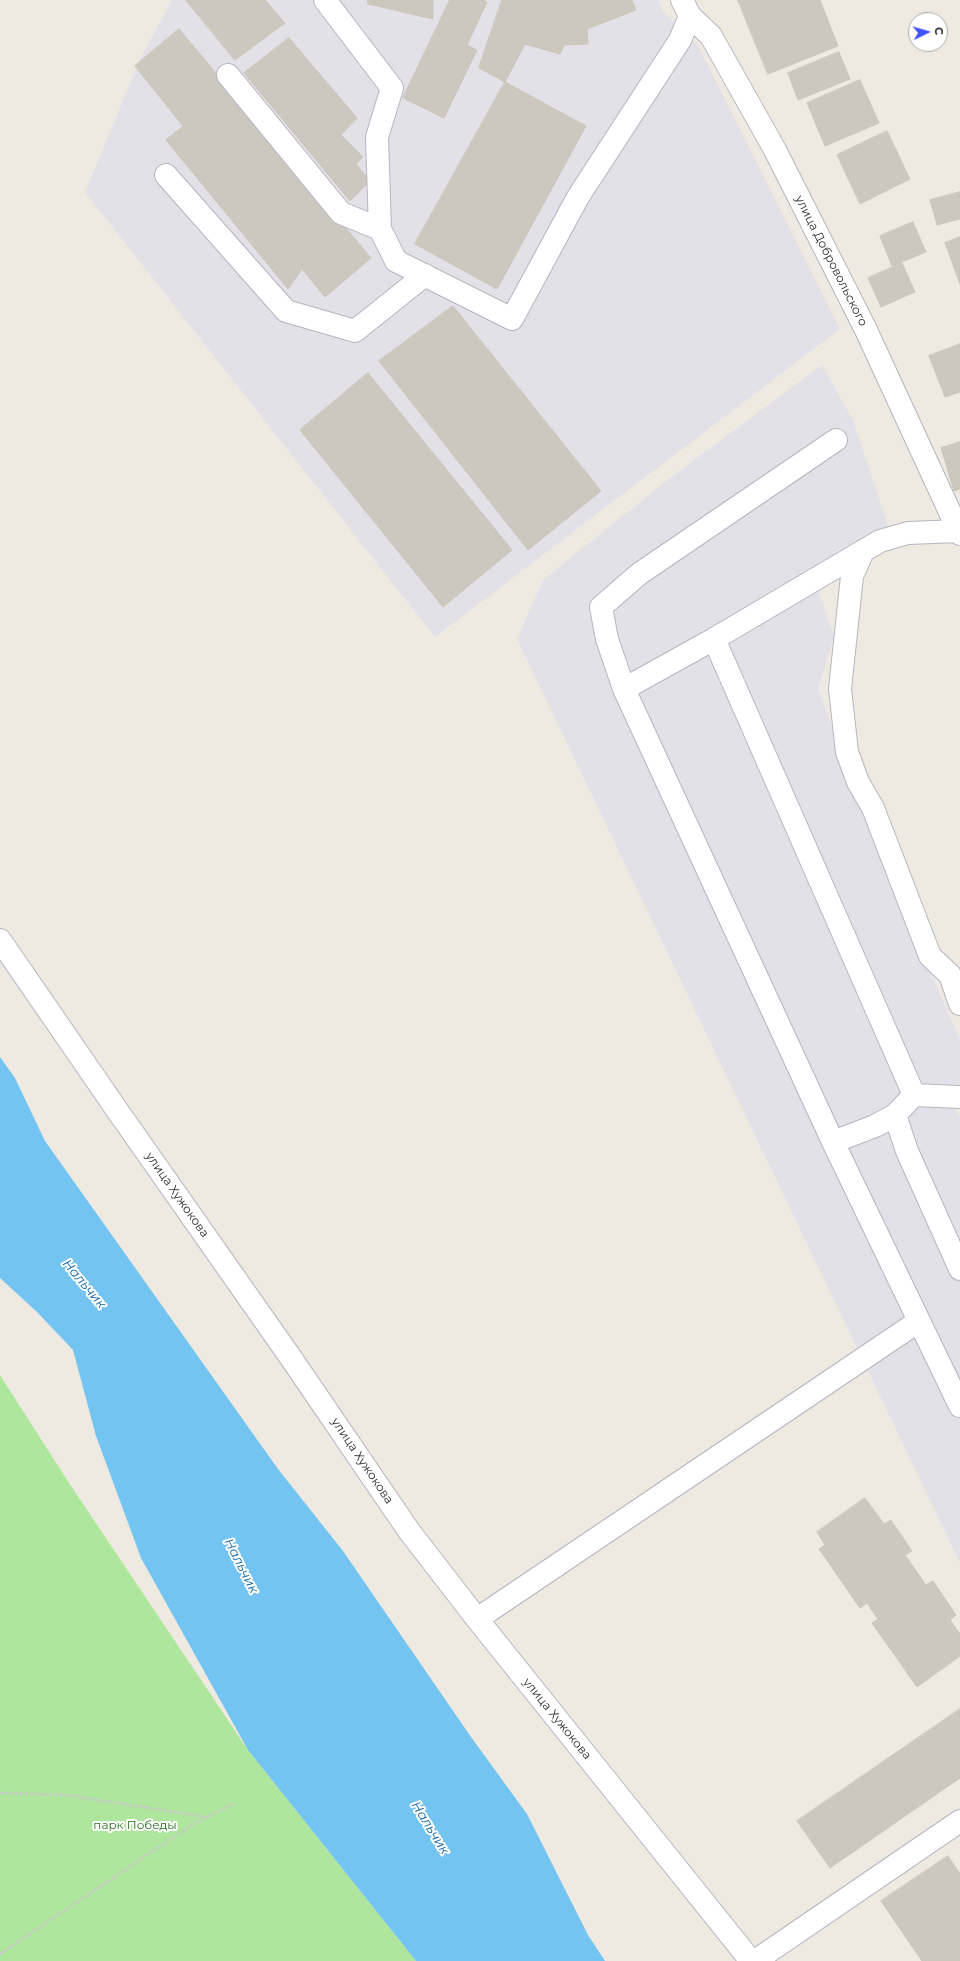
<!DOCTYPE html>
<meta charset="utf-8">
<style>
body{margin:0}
#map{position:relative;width:960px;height:1961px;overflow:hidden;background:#efeae1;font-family:Montserrat,sans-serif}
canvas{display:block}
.north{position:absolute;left:908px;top:12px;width:40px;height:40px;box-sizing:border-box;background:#fff;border:1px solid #ababab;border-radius:50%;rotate:85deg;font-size:11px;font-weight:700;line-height:16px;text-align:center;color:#2e2e2e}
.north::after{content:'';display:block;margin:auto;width:14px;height:18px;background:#4052fd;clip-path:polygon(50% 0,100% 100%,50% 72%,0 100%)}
</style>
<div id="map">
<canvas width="960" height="1961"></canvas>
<div class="north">С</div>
</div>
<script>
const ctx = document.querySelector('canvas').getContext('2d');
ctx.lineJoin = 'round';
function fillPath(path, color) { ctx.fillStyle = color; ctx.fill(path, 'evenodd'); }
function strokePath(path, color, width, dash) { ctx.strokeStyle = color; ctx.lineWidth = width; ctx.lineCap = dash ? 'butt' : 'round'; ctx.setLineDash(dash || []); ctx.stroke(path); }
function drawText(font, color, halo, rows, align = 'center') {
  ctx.font = font + ' Montserrat,sans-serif'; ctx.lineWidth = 4; ctx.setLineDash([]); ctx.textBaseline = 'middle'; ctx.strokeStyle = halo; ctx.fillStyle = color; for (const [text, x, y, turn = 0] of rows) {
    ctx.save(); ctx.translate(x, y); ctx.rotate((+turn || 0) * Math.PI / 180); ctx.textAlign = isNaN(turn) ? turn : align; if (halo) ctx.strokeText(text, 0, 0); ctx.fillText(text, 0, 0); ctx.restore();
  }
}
const industrial = new Path2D(`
 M 172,0 L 659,0 L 663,11 L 699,47 L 840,329 L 435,637 L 85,192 L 142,55 Z
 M 822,365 L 853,420 L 888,526 L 818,590 L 834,636 L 818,689 L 904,913 L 960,1039 L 960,1098 L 956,1110 L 960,1118 L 960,1563 L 517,639 L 543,580 L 679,471 Z`);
const green = new Path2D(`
 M 0,1375 L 69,1483 L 248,1750 L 416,1961 L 0,1961 Z`);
const water = new Path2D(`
 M 0,1057 L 15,1078 L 45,1141 L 278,1469 L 343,1551 L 471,1737 L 527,1814 L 588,1935 L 605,1961 L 416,1961 L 248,1750 L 141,1558 L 96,1436 L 73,1350 L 37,1312 L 0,1278 Z`);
const building = new Path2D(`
 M 186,0 L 265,0 L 285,23 L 235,60 Z
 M 368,0 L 433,0 L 433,19 L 368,4 Z
 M 450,0 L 483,0 L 487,2 L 467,45 L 477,50 L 444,118 L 403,98 Z
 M 502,0 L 632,0 L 636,10 L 587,29 L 588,44 L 564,45 L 560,54 L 525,44 L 505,82 L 479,68 Z
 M 738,0 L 820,0 L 838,46 L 768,74 Z
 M 179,29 L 371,258 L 325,297 L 302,269 L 288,289 L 166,140 L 183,126 L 135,66 Z
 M 289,38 L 357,118 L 341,135 L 363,157 L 356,164 L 370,181 L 350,201 L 244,73 Z
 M 839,52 L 850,79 L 798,100 L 788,73 Z
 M 860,80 L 879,123 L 825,146 L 807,103 Z
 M 505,82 L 586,126 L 497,289 L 415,244 Z
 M 887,131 L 910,179 L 860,204 L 837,155 Z
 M 960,192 L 960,219 L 937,225 L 930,200 Z
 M 913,222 L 926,252 L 892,266 L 880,236 Z
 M 960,237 L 960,284 L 945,243 Z
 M 902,263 L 915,292 L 881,307 L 868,278 Z
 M 453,306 L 601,491 L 528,550 L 379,361 Z
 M 960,344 L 960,392 L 945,397 L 929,356 Z
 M 368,373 L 512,550 L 443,607 L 300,430 Z
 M 960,442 L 960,489 L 954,491 L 941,448 Z
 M 865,1498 L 884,1524 L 891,1520 L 912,1551 L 905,1555 L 926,1585 L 933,1581 L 956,1615 L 950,1620 L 960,1634 L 960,1656 L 917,1687 L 872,1623 L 878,1619 L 867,1603 L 860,1608 L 819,1549 L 825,1545 L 817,1532 Z
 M 960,1709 L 960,1778 L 830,1868 L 797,1821 Z
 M 948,1856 L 960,1874 L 960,1961 L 922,1961 L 881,1901 Z`);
const path = new Path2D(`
 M 0,1793 L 66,1795 L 206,1817
 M 0,1954 L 193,1824 L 234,1804`);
const minor = new Path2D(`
 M 325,0 L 392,88 L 377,137 L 380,229 L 396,261 L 512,319 L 578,197 L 680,40 L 690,16
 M 682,0 L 690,16 L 711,36 L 775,150 L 866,330 L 960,534
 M 228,75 L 341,213 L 380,229
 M 166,175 L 286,311 L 355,331 L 425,275
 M 836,440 L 639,574 L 601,607 L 607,639 L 624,689 L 714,639 L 880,541 L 908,533 L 960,531
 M 863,551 L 852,576 L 840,689 L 847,752 L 858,782 L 873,808 L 930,956 L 950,975 L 960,1004
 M 714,639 L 914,1095 L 895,1115 L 907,1151 L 960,1269
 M 624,689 L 833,1142 L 960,1406
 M 0,940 L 117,1110 L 291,1358 L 409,1531 L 477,1619 L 751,1961
 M 914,1095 L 960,1097
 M 833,1142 L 875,1126 L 895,1115
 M 477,1619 L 919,1321
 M 755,1961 L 960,1821`);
const streetNames = [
 ["улица Добровольского",831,261,63],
 ["улица Хужокова",177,1195,55],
 ["улица Хужокова",362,1461,56],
 ["улица Хужокова",557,1719,51]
];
const parkNames = [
 ["парк Победы",135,1825]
];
const waterNames = [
 ["Нальчик",84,1284,50],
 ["Нальчик",241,1566,63],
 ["Нальчик",430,1828,58]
];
fillPath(industrial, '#e3e1e8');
fillPath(green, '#afe69d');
fillPath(water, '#73c4f1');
fillPath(building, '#cbc8bf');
strokePath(building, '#cbc6ba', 1);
strokePath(minor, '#b4b5c1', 24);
strokePath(path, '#c9c9c9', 2.5, [3, 2]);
strokePath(minor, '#fff', 22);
drawText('12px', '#2e2e2e', '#fff', streetNames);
drawText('12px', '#246f1a', '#fff', parkNames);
drawText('italic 13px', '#0c62a4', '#fff', waterNames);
</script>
